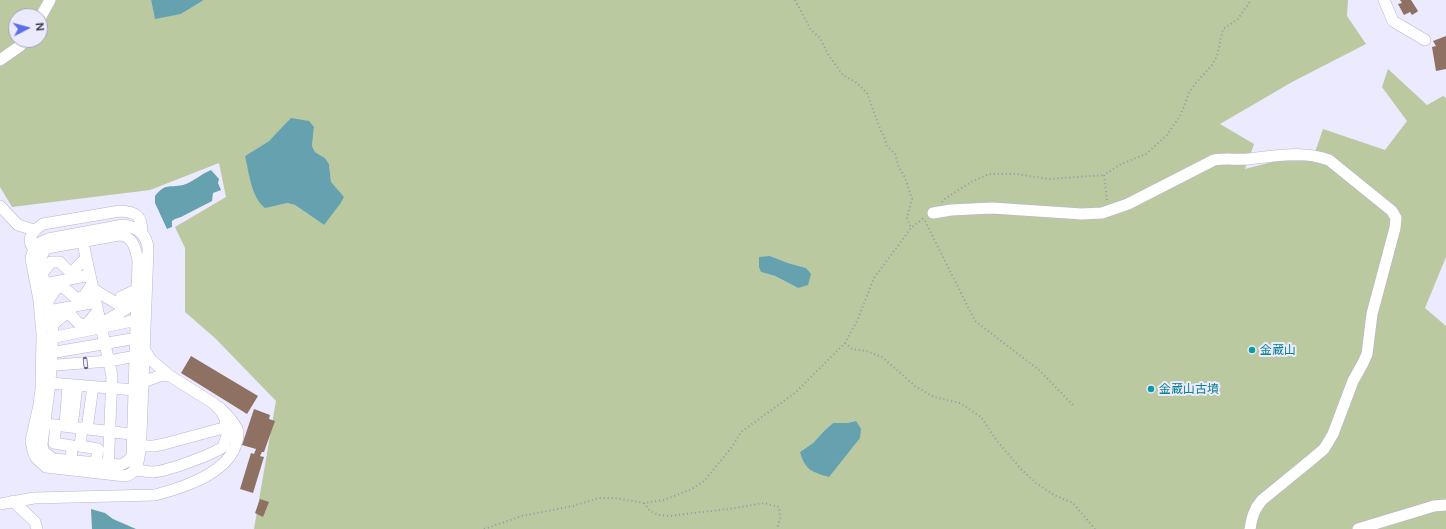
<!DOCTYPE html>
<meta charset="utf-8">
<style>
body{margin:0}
#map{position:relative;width:1446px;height:529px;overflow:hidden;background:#eceafe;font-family:Figtree,sans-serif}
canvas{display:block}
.north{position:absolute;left:8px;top:8px;width:40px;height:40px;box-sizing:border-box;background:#eceafe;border:1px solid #a6a4b5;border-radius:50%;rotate:84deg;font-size:11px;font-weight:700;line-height:16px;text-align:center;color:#3c3b48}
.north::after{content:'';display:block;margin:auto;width:14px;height:18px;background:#5a6fe6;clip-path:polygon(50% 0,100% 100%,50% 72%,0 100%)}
</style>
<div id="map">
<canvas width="1446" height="529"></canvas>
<div class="north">N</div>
</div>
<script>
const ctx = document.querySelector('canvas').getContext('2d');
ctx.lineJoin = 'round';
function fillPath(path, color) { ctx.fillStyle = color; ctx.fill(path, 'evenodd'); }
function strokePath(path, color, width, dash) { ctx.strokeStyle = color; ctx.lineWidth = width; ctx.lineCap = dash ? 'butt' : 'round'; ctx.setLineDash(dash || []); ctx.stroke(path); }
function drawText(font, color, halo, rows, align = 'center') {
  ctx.font = font + ' Figtree,"Noto Sans JP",sans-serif'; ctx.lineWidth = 4; ctx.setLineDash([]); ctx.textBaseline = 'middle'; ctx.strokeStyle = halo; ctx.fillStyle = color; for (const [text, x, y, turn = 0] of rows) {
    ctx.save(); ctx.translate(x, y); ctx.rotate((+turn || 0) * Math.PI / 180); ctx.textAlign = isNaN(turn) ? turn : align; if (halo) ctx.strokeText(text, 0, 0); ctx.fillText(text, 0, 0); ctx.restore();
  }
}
const green = new Path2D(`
 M 0,0 L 151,0 L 155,18 L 181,14 L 204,0 L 1348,0 L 1347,16 L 1366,44 L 1292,82 L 1220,124 L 1254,144 L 1245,169 L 1276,161 L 1312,161 L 1323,129 L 1385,150 L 1407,121 L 1382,87 L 1388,69 L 1427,105 L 1443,96 L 1446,98 L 1446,257 L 1425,308 L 1446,326 L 1446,529 L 254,529 L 276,401 L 215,338 L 185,312 L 185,248 L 175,227 L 226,197 L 219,163 L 150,190 L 12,207 L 0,187 ZM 16,16 L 40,16 L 40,40 L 16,40 ZM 314,127 L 312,146 L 315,152 L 325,158 L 329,164 L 331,182 L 324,225 L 295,205 L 287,203 L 245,156 L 269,141 L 280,131 ZM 770,256 L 788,263 L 806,268 L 798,288 L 775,276 L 761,272 ZM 856,421 L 853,447 L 847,453 L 800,452 L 813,443 L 825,430 L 833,423 L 847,423 Z`);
const water = new Path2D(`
 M 151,0 L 204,0 L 181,14 L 155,19 Z
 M 291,118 L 309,121 L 314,127 L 312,146 L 315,152 L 325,158 L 329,164 L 331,182 L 344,197 L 340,204 L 324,225 L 295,205 L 287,203 L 265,208 C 251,197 249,172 245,156 L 269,141 Z
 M 211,170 L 219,179 L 218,183 L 221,190 L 213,193 L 212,201 L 181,217 L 175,219 L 172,221 L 172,227 L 167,229 L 155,203 L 155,196 C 165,183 169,188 183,185 C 193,182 201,174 211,170 Z
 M 770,256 L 788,263 L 806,268 L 811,274 L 808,285 L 798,288 L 775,276 L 761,272 L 759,267 L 759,257 Z
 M 856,421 L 861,429 L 860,438 L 829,477 C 812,472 805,470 800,452 L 813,443 L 825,430 L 833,423 L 847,423 Z
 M 91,509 L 105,513 L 113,519 L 136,529 L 92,529 Z`);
const building = new Path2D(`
 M 1400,0 L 1411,0 L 1418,11 L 1417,12 L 1412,15 L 1410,12 L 1404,15 L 1398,4 L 1402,3 Z
 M 1446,36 L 1446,69 L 1436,71 L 1432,47 L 1436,46 L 1433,41 Z
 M 191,356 L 258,396 L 247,414 L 181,373 Z
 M 254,409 L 270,415 L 269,419 L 275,421 L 264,452 L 262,452 L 260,456 L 264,457 L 253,493 L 240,489 L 251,453 L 254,454 L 256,449 L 242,445 Z
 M 260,499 L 269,502 L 263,517 L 255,513 Z`);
const path = new Path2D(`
 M 795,0 L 811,30 L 820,38 L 829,56 L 843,75 L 857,83 L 867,93 L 881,131 L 884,136 L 887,146 L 895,154 L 899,168 L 904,175 L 912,199 L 907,218 L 911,228
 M 1107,200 L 1104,175 L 1121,164 L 1146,154 L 1167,135 L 1180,116 L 1189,93 L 1195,84 L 1212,65 L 1217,56 L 1223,29 L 1238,19 L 1251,0
 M 942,202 L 943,200 L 971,182 L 989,174 L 1017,174 L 1049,179 L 1104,175
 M 925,221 L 975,321 L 1039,370 L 1073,405
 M 845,343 L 852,349 L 866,351 L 882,357 L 915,386 L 934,397 L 960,403 L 981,417 L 997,441 L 1021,469 L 1036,483 L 1054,495 L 1073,503 L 1095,529
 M 644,503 L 650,511 L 659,515 L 672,516 L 684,514 L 729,509 L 764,503 L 779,507 L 780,518 L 777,529
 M 484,529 L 522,516 L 573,506 L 599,498 L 615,498 L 644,503 L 664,500 L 692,489 L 704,481 L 732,447 L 741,432 L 795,393 L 845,343 L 857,321 L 874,278 L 911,228 L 925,217`);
const minor = new Path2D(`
 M 1384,0 L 1393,21 L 1425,40
 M 40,18 L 50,0
 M 0,60 L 20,46 L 25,40
 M 0,206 L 18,225 L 34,230
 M 933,213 L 951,210 L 992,208 L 1082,214 L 1102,213 L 1128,204 L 1214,160 C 1226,158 1237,160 1248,159 C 1277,156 1301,150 1329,160 L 1392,211 L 1396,218 L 1395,228 L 1372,314 L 1367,354 L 1363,363 L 1353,381 L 1333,434 L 1324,449 L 1311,460 L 1262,500 C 1254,509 1252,517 1250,529
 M 123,225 C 137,227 147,234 148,249 L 141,435 C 140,448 141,473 125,476 L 46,467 L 36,458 L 33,451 L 31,441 L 39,405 L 41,389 L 42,334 L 39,300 L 31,259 L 32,254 L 37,244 L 48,239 Z
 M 81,234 L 112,376 L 108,470
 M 119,235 C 133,235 136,250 138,261 L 132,456 C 129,461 126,463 120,465 L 53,459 L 43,451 L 42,444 L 50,383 L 53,331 L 40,260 L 44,251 L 47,248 Z
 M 34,249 C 25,238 34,230 43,224 L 120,211 C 137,212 142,216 142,233
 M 42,274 L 51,262 L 60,262 C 76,281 73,266 86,259
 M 50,283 L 90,275
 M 93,289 L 126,309 L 100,324
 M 48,301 L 56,289 L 59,287 C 69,287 70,298 80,298 L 84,296 L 92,284
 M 132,304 L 121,297 L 138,289
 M 49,311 L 96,302
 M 52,326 C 58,321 62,313 70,314 C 76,320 77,325 86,325 L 98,311
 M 56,337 L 137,320
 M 56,352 L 137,338
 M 56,365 L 109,361 L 136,356
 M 143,382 L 162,375 L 170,376
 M 50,383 L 135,390
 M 37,423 L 139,435
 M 56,425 L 54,443 L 72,446 L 71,461
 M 65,426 L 68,385
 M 72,427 L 77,385
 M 82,428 L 80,446 L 98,449 L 96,463
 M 87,429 L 93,387
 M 140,446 L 154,446 L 164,444 L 227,427
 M 135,470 C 141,470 147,472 153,472 C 168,471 211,455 223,447 L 227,436 L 225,419 L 222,412 L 213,403 L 170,376 L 151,360 L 144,349
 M 13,501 L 35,522 L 37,529
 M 0,504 L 34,498 L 155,495 C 182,488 224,475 235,447 C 237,441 239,435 237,429 C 233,420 225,413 219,407
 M 1358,529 L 1434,506 L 1446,505`);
const rail = new Path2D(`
 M 85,359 L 86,367`);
const markers = [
 [1252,350,4,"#0f9aa8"],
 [1151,389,4,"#0f9aa8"]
];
const cultureNames = [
 ["金蔵山",1260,350],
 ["金蔵山古墳",1159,389]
];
fillPath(green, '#bac9a0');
fillPath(water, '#65a1af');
fillPath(building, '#8f7163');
strokePath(minor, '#b8b4d3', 12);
strokePath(path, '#9997a8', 2, [1, 3]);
strokePath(minor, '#fff', 11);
strokePath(rail, '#656472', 4.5);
strokePath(rail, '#eceafe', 3, [9]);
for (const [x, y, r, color] of markers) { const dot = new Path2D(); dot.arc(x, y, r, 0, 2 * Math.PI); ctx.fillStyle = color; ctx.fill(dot); strokePath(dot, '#eceafe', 1.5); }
drawText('12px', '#0d838f', '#eceafe', cultureNames, 'left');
</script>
